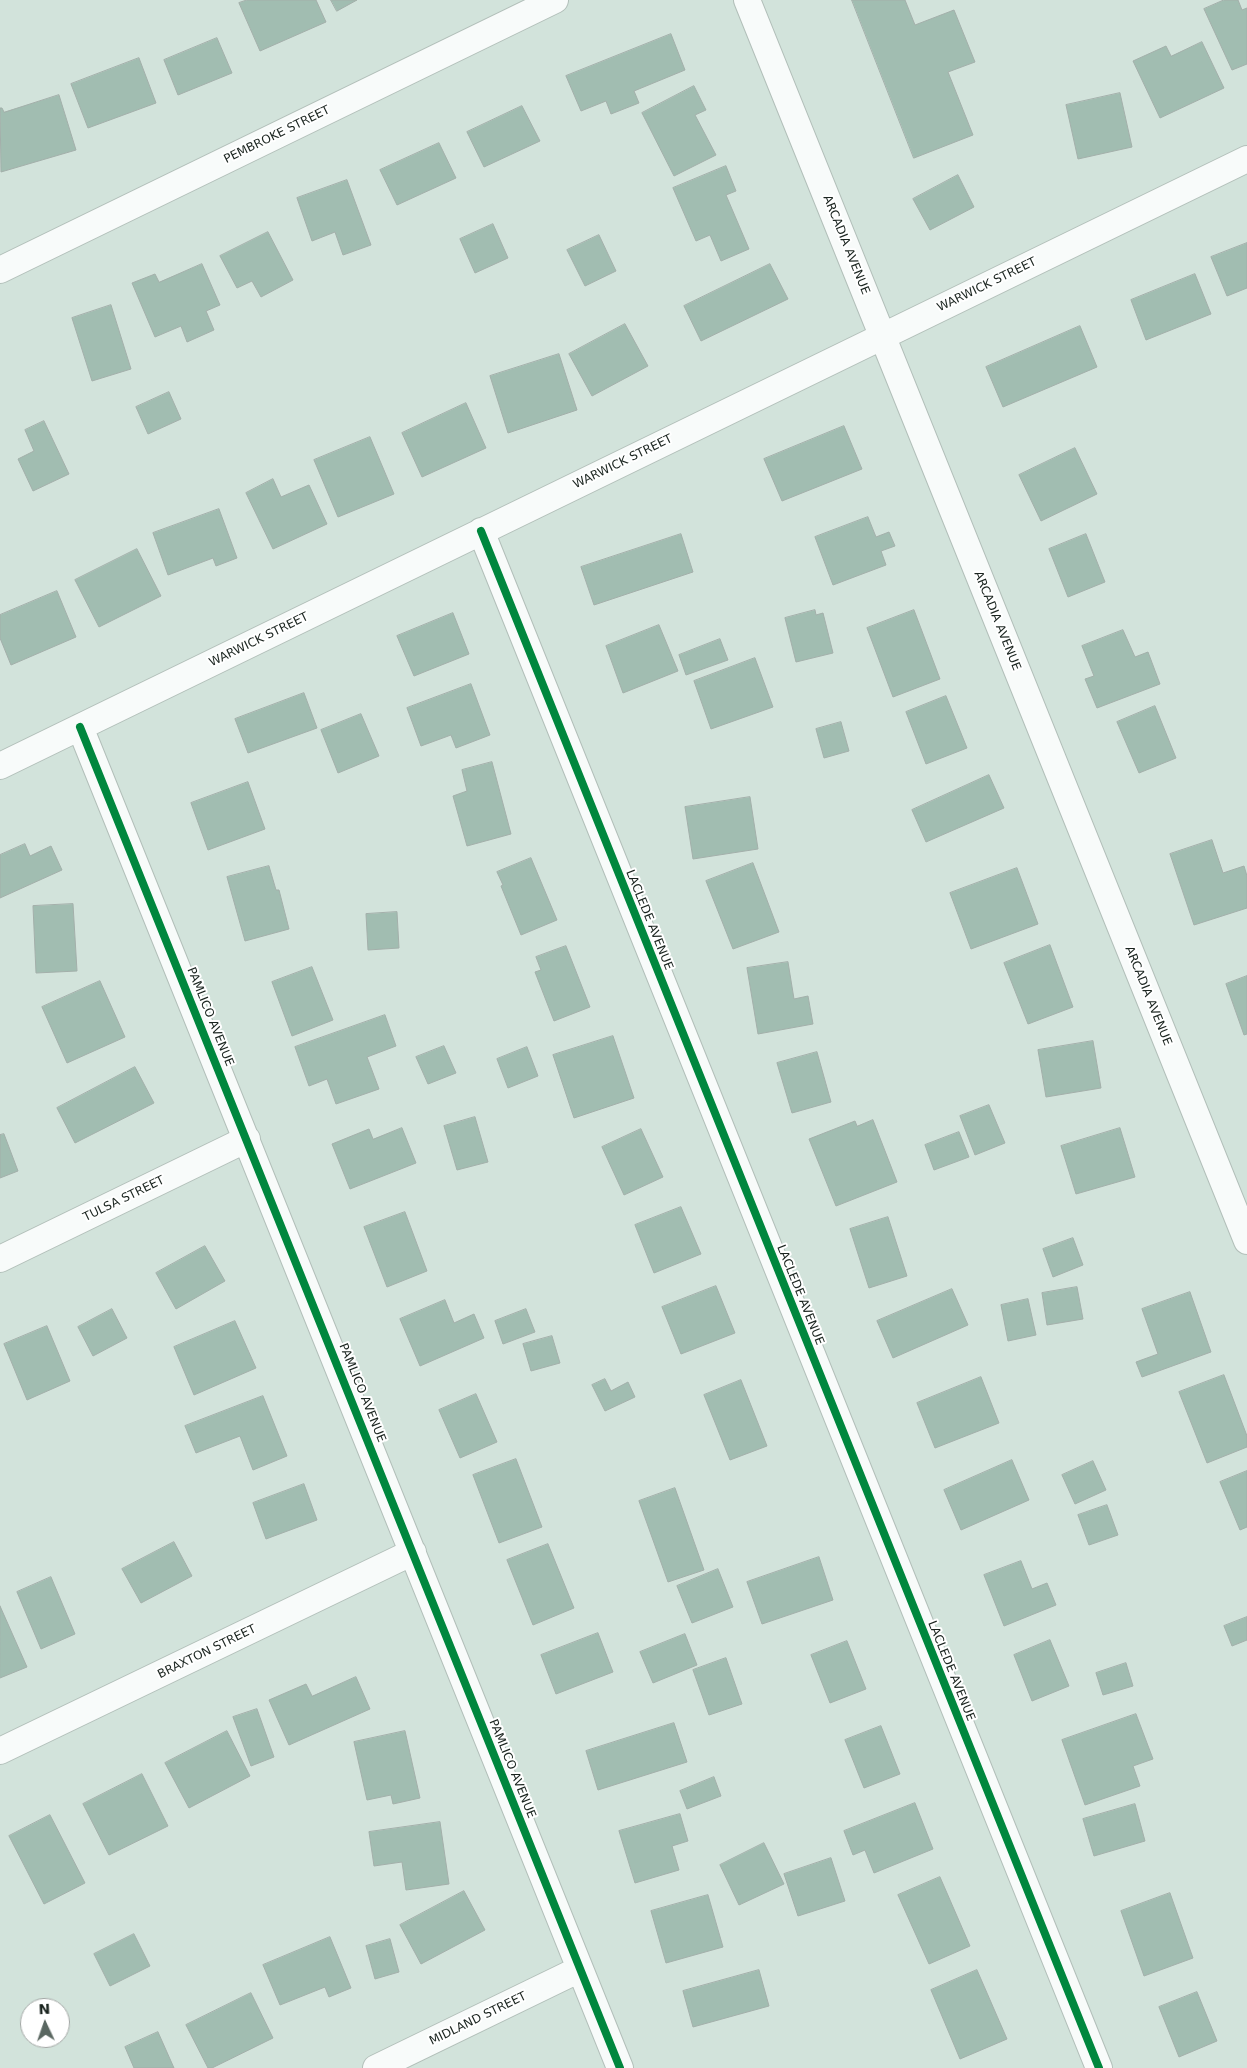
<!DOCTYPE html>
<style>
body{margin:0}
#map{position:relative;width:1247px;height:2068px;overflow:hidden;background:#d2e3db;font-family:"DejaVu Sans",sans-serif}
canvas{display:block}
.north{position:absolute;left:20px;top:1998px;width:50px;height:50px;box-sizing:border-box;background:#fff;border:1px solid #a3a7a5;border-radius:50%;rotate:357deg;font-size:14px;font-weight:700;line-height:20px;text-align:center;color:#1a241f}
.north::after{content:'';display:block;margin:auto;width:18px;height:22px;background:#5a6761;clip-path:polygon(50% 0,100% 100%,50% 72%,0 100%)}
</style>
<div id="map">
<canvas width="1247" height="2068"></canvas>
<div class="north">N</div>
</div>
<script>
const ctx = document.querySelector('canvas').getContext('2d');
ctx.lineJoin = 'round';
function fillPath(path, color) { ctx.fillStyle = color; ctx.fill(path, 'evenodd'); }
function strokePath(path, color, width, dash) { ctx.strokeStyle = color; ctx.lineWidth = width; ctx.lineCap = dash ? 'butt' : 'round'; ctx.setLineDash(dash || []); ctx.stroke(path); }
function drawText(font, color, halo, rows, align = 'center') {
  ctx.font = font + ' "DejaVu Sans",sans-serif'; ctx.lineWidth = 4; ctx.setLineDash([]); ctx.textBaseline = 'middle'; ctx.strokeStyle = halo; ctx.fillStyle = color; for (const [text, x, y, turn = 0] of rows) {
    ctx.save(); ctx.translate(x, y); ctx.rotate((+turn || 0) * Math.PI / 180); ctx.textAlign = isNaN(turn) ? turn : align; if (halo) ctx.strokeText(text, 0, 0); ctx.fillText(text, 0, 0); ctx.restore();
  }
}
const building = new Path2D(`
 M 247,0 L 316,0 L 326,22 L 260,51 L 239,3 Z
 M 331,0 L 357,0 L 337,11 Z
 M 852,0 L 905,0 L 915,25 L 954,10 L 975,62 L 948,72 L 973,135 L 914,158 Z
 M 1224,0 L 1238,0 L 1242,10 L 1247,8 L 1247,64 L 1232,70 L 1204,9 Z
 M 671,34 L 685,70 L 634,91 L 639,103 L 611,114 L 606,101 L 581,111 L 566,76 Z
 M 217,38 L 232,73 L 178,95 L 164,60 Z
 M 1202,42 L 1224,88 L 1160,118 L 1133,61 L 1166,46 L 1171,56 Z
 M 139,58 L 156,103 L 88,128 L 71,84 Z
 M 694,86 L 706,110 L 695,115 L 716,155 L 674,176 L 642,113 Z
 M 1120,93 L 1132,147 L 1078,159 L 1066,105 Z
 M 59,95 L 76,150 L 1,172 L 0,108 L 2,108 L 4,112 Z
 M 522,106 L 540,141 L 484,167 L 467,132 Z
 M 439,143 L 456,178 L 397,205 L 380,170 Z
 M 726,166 L 736,191 L 726,195 L 749,249 L 721,261 L 710,235 L 696,241 L 673,188 Z
 M 958,175 L 974,207 L 930,230 L 913,199 Z
 M 347,180 L 371,245 L 343,255 L 335,232 L 312,241 L 297,198 Z
 M 493,224 L 508,258 L 475,273 L 460,239 Z
 M 268,232 L 293,280 L 261,297 L 252,281 L 237,288 L 220,256 Z
 M 599,235 L 616,271 L 585,286 L 567,250 Z
 M 1247,243 L 1247,288 L 1227,296 L 1211,257 Z
 M 202,264 L 220,305 L 206,311 L 214,330 L 187,342 L 181,326 L 155,337 L 132,283 L 155,274 L 159,282 Z
 M 770,264 L 788,299 L 701,341 L 684,306 Z
 M 1195,274 L 1211,314 L 1146,340 L 1131,300 Z
 M 111,305 L 131,369 L 92,381 L 72,318 Z
 M 625,324 L 648,366 L 592,396 L 569,354 Z
 M 1080,326 L 1097,367 L 1003,407 L 986,367 Z
 M 559,354 L 577,410 L 508,433 L 490,376 Z
 M 169,392 L 181,419 L 148,434 L 136,407 Z
 M 466,403 L 486,448 L 422,477 L 402,433 Z
 M 44,421 L 69,474 L 33,491 L 18,459 L 34,451 L 25,430 Z
 M 844,426 L 862,469 L 782,501 L 764,459 Z
 M 370,437 L 394,494 L 338,517 L 314,460 Z
 M 1075,448 L 1097,494 L 1041,521 L 1019,475 Z
 M 273,479 L 281,497 L 309,485 L 327,524 L 273,549 L 246,493 Z
 M 219,509 L 237,558 L 216,566 L 213,558 L 168,575 L 153,533 Z
 M 868,517 L 876,537 L 889,532 L 895,546 L 881,551 L 886,565 L 833,585 L 815,537 Z
 M 681,534 L 693,572 L 594,605 L 581,567 Z
 M 1086,534 L 1105,582 L 1068,597 L 1049,549 Z
 M 137,549 L 161,596 L 99,627 L 75,580 Z
 M 57,591 L 76,637 L 11,665 L 0,638 L 0,615 Z
 M 815,610 L 816,615 L 823,613 L 833,653 L 796,662 L 785,618 Z
 M 914,610 L 940,679 L 893,697 L 867,628 Z
 M 453,613 L 469,654 L 414,676 L 397,636 Z
 M 659,625 L 678,671 L 623,693 L 606,646 Z
 M 1123,630 L 1135,657 L 1148,652 L 1160,684 L 1097,708 L 1085,679 L 1094,676 L 1082,646 Z
 M 720,639 L 728,660 L 686,675 L 679,655 Z
 M 755,658 L 773,707 L 711,729 L 694,681 Z
 M 471,684 L 490,735 L 456,748 L 451,735 L 421,746 L 407,708 Z
 M 304,693 L 317,728 L 248,753 L 235,719 Z
 M 946,696 L 967,748 L 926,764 L 906,712 Z
 M 1155,706 L 1176,758 L 1139,773 L 1117,722 Z
 M 361,714 L 379,756 L 338,773 L 321,730 Z
 M 841,722 L 849,751 L 824,758 L 816,729 Z
 M 492,762 L 511,834 L 467,846 L 453,796 L 467,791 L 462,770 Z
 M 989,775 L 1004,808 L 926,842 L 912,810 Z
 M 248,782 L 265,829 L 208,850 L 191,803 Z
 M 750,797 L 758,849 L 693,859 L 685,807 Z
 M 1212,840 L 1223,873 L 1244,866 L 1247,876 L 1247,908 L 1194,925 L 1170,854 Z
 M 25,844 L 30,856 L 51,846 L 62,870 L 0,898 L 0,855 Z
 M 531,858 L 557,920 L 521,935 L 501,886 L 503,885 L 497,872 Z
 M 753,863 L 779,932 L 733,949 L 706,881 Z
 M 269,866 L 276,890 L 279,890 L 289,929 L 245,941 L 227,877 Z
 M 1017,868 L 1038,924 L 971,949 L 950,893 Z
 M 73,904 L 77,971 L 36,973 L 33,906 Z
 M 397,912 L 399,948 L 368,950 L 366,914 Z
 M 1050,945 L 1073,1007 L 1028,1024 L 1004,963 Z
 M 566,946 L 590,1007 L 554,1021 L 535,972 L 541,970 L 536,957 Z
 M 788,962 L 794,999 L 808,996 L 813,1024 L 758,1034 L 747,968 Z
 M 312,967 L 333,1020 L 292,1036 L 272,982 Z
 M 1247,976 L 1247,1034 L 1244,1035 L 1226,984 Z
 M 100,981 L 125,1037 L 67,1063 L 42,1007 Z
 M 385,1015 L 396,1046 L 367,1057 L 379,1089 L 336,1104 L 327,1079 L 309,1086 L 295,1047 Z
 M 613,1036 L 634,1098 L 574,1118 L 553,1055 Z
 M 1093,1041 L 1101,1088 L 1046,1097 L 1038,1050 Z
 M 444,1046 L 456,1073 L 428,1084 L 416,1057 Z
 M 527,1047 L 538,1076 L 508,1088 L 497,1059 Z
 M 817,1052 L 831,1102 L 792,1113 L 777,1063 Z
 M 135,1067 L 154,1103 L 75,1143 L 57,1108 Z
 M 989,1105 L 1005,1143 L 975,1155 L 960,1116 Z
 M 475,1117 L 488,1162 L 457,1170 L 444,1126 Z
 M 873,1120 L 897,1182 L 836,1206 L 809,1139 L 855,1121 L 857,1126 Z
 M 402,1128 L 416,1163 L 350,1189 L 332,1144 L 369,1129 L 373,1139 Z
 M 1120,1128 L 1135,1177 L 1076,1194 L 1061,1146 Z
 M 641,1129 L 663,1177 L 624,1195 L 602,1147 Z
 M 959,1132 L 969,1157 L 934,1170 L 925,1145 Z
 M 4,1134 L 18,1171 L 0,1178 L 0,1135 Z
 M 681,1207 L 701,1254 L 654,1273 L 635,1225 Z
 M 405,1212 L 427,1271 L 387,1287 L 364,1227 Z
 M 888,1217 L 907,1276 L 869,1288 L 850,1229 Z
 M 1073,1238 L 1083,1265 L 1053,1277 L 1043,1249 Z
 M 205,1246 L 225,1281 L 176,1309 L 156,1273 Z
 M 716,1286 L 735,1333 L 681,1354 L 662,1307 Z
 M 1077,1287 L 1083,1319 L 1047,1325 L 1042,1293 Z
 M 952,1289 L 968,1325 L 893,1358 L 877,1321 Z
 M 1190,1292 L 1211,1352 L 1142,1377 L 1136,1362 L 1158,1354 L 1142,1309 Z
 M 1028,1299 L 1036,1335 L 1008,1341 L 1001,1305 Z
 M 445,1300 L 454,1323 L 474,1314 L 484,1338 L 420,1366 L 400,1319 Z
 M 112,1309 L 127,1338 L 93,1356 L 78,1327 Z
 M 526,1309 L 535,1332 L 503,1344 L 495,1321 Z
 M 235,1321 L 256,1368 L 194,1395 L 174,1347 Z
 M 47,1326 L 70,1381 L 27,1400 L 4,1344 Z
 M 552,1336 L 560,1363 L 531,1371 L 523,1344 Z
 M 1224,1375 L 1247,1436 L 1247,1447 L 1207,1463 L 1179,1392 Z
 M 981,1377 L 999,1423 L 935,1448 L 917,1403 Z
 M 605,1379 L 611,1391 L 628,1382 L 635,1397 L 605,1411 L 592,1385 Z
 M 741,1380 L 767,1446 L 730,1460 L 704,1395 Z
 M 476,1394 L 497,1442 L 460,1458 L 439,1410 Z
 M 263,1396 L 287,1456 L 253,1470 L 240,1436 L 196,1453 L 185,1426 Z
 M 516,1459 L 542,1527 L 499,1543 L 473,1475 Z
 M 1012,1460 L 1029,1500 L 961,1530 L 944,1490 Z
 M 1093,1461 L 1106,1490 L 1075,1504 L 1062,1475 Z
 M 1247,1471 L 1247,1527 L 1240,1530 L 1220,1482 Z
 M 304,1484 L 317,1520 L 266,1539 L 253,1503 Z
 M 675,1488 L 704,1570 L 668,1582 L 639,1501 Z
 M 1107,1505 L 1118,1535 L 1089,1545 L 1078,1515 Z
 M 174,1542 L 192,1576 L 141,1603 L 122,1569 Z
 M 548,1544 L 574,1608 L 533,1625 L 507,1560 Z
 M 819,1557 L 833,1600 L 762,1624 L 747,1582 Z
 M 1021,1561 L 1032,1589 L 1047,1583 L 1056,1605 L 1004,1626 L 984,1575 Z
 M 718,1569 L 733,1607 L 692,1623 L 677,1586 Z
 M 51,1577 L 75,1634 L 41,1649 L 17,1592 Z
 M 0,1606 L 27,1667 L 0,1678 Z
 M 1247,1617 L 1247,1640 L 1232,1646 L 1224,1626 Z
 M 598,1633 L 613,1672 L 556,1694 L 541,1655 Z
 M 685,1634 L 697,1665 L 653,1683 L 640,1652 Z
 M 1050,1640 L 1069,1686 L 1032,1701 L 1014,1655 Z
 M 847,1641 L 866,1689 L 830,1703 L 811,1655 Z
 M 726,1658 L 742,1704 L 709,1715 L 693,1670 Z
 M 1126,1663 L 1133,1686 L 1103,1695 L 1096,1673 Z
 M 356,1677 L 370,1709 L 289,1745 L 269,1700 L 306,1684 L 312,1696 Z
 M 257,1709 L 274,1757 L 251,1766 L 233,1717 Z
 M 1136,1714 L 1153,1759 L 1133,1766 L 1140,1786 L 1085,1805 L 1062,1740 Z
 M 674,1723 L 687,1762 L 598,1790 L 586,1751 Z
 M 881,1726 L 900,1774 L 864,1788 L 845,1740 Z
 M 227,1731 L 250,1776 L 189,1808 L 165,1763 Z
 M 405,1731 L 420,1798 L 393,1804 L 391,1795 L 367,1800 L 354,1742 Z
 M 142,1774 L 168,1826 L 109,1855 L 83,1804 Z
 M 714,1777 L 721,1796 L 687,1809 L 680,1791 Z
 M 915,1803 L 933,1849 L 874,1873 L 865,1850 L 853,1855 L 844,1831 Z
 M 1135,1804 L 1145,1841 L 1094,1856 L 1083,1819 Z
 M 680,1814 L 688,1841 L 672,1846 L 679,1870 L 635,1883 L 619,1831 Z
 M 50,1815 L 85,1883 L 44,1904 L 9,1836 Z
 M 440,1822 L 449,1884 L 406,1890 L 402,1862 L 374,1866 L 369,1832 Z
 M 764,1843 L 784,1884 L 739,1905 L 720,1865 Z
 M 831,1858 L 845,1901 L 798,1916 L 784,1874 Z
 M 940,1877 L 970,1946 L 929,1964 L 898,1895 Z
 M 464,1891 L 485,1930 L 421,1964 L 400,1925 Z
 M 1170,1893 L 1193,1958 L 1144,1976 L 1121,1911 Z
 M 708,1895 L 723,1947 L 666,1963 L 651,1911 Z
 M 134,1934 L 150,1966 L 110,1986 L 94,1954 Z
 M 330,1937 L 351,1988 L 329,1997 L 325,1987 L 280,2005 L 263,1965 Z
 M 390,1939 L 399,1972 L 375,1979 L 366,1946 Z
 M 759,1970 L 769,2006 L 693,2027 L 683,1991 Z
 M 977,1970 L 1007,2039 L 960,2059 L 931,1990 Z
 M 1197,1992 L 1217,2041 L 1179,2057 L 1159,2007 Z
 M 251,1993 L 273,2038 L 212,2068 L 208,2068 L 186,2025 Z
 M 158,2032 L 174,2068 L 134,2068 L 125,2047 Z`);
const street = new Path2D(`
 M 747,0 L 1247,1241
 M 0,270 L 555,0
 M 481,531 L 1099,2068
 M 80,727 L 620,2068
 M 0,766 L 1247,159
 M 0,1259 L 247,1139
 M 0,1751 L 413,1552
 M 376,2068 L 580,1969`);
const cycleway = new Path2D(`
 M 481,531 L 1099,2068
 M 80,727 L 620,2068`);
const streetNames = [
 ["PEMBROKE STREET",277,135,-26],
 ["ARCADIA AVENUE",846,245,68],
 ["WARWICK STREET",987,285,-26],
 ["WARWICK STREET",623,462,-26],
 ["ARCADIA AVENUE",997,621,68],
 ["WARWICK STREET",259,640,-26],
 ["LACLEDE AVENUE",649,920,68],
 ["ARCADIA AVENUE",1148,996,68],
 ["PAMLICO AVENUE",210,1017,68],
 ["TULSA STREET",124,1199,-26],
 ["LACLEDE AVENUE",800,1295,68],
 ["PAMLICO AVENUE",362,1393,68],
 ["BRAXTON STREET",207,1652,-26],
 ["LACLEDE AVENUE",951,1671,68],
 ["PAMLICO AVENUE",512,1769,68],
 ["MIDLAND STREET",478,2019,-26]
];
fillPath(building, '#a1bdb1');
strokePath(building, '#a3afaa', 1);
strokePath(street, '#b2bfb9', 28);
strokePath(street, '#f8fbfa', 26);
strokePath(cycleway, '#00873e', 8);
drawText('12px', '#1a241f', '#fff', streetNames);
</script>
